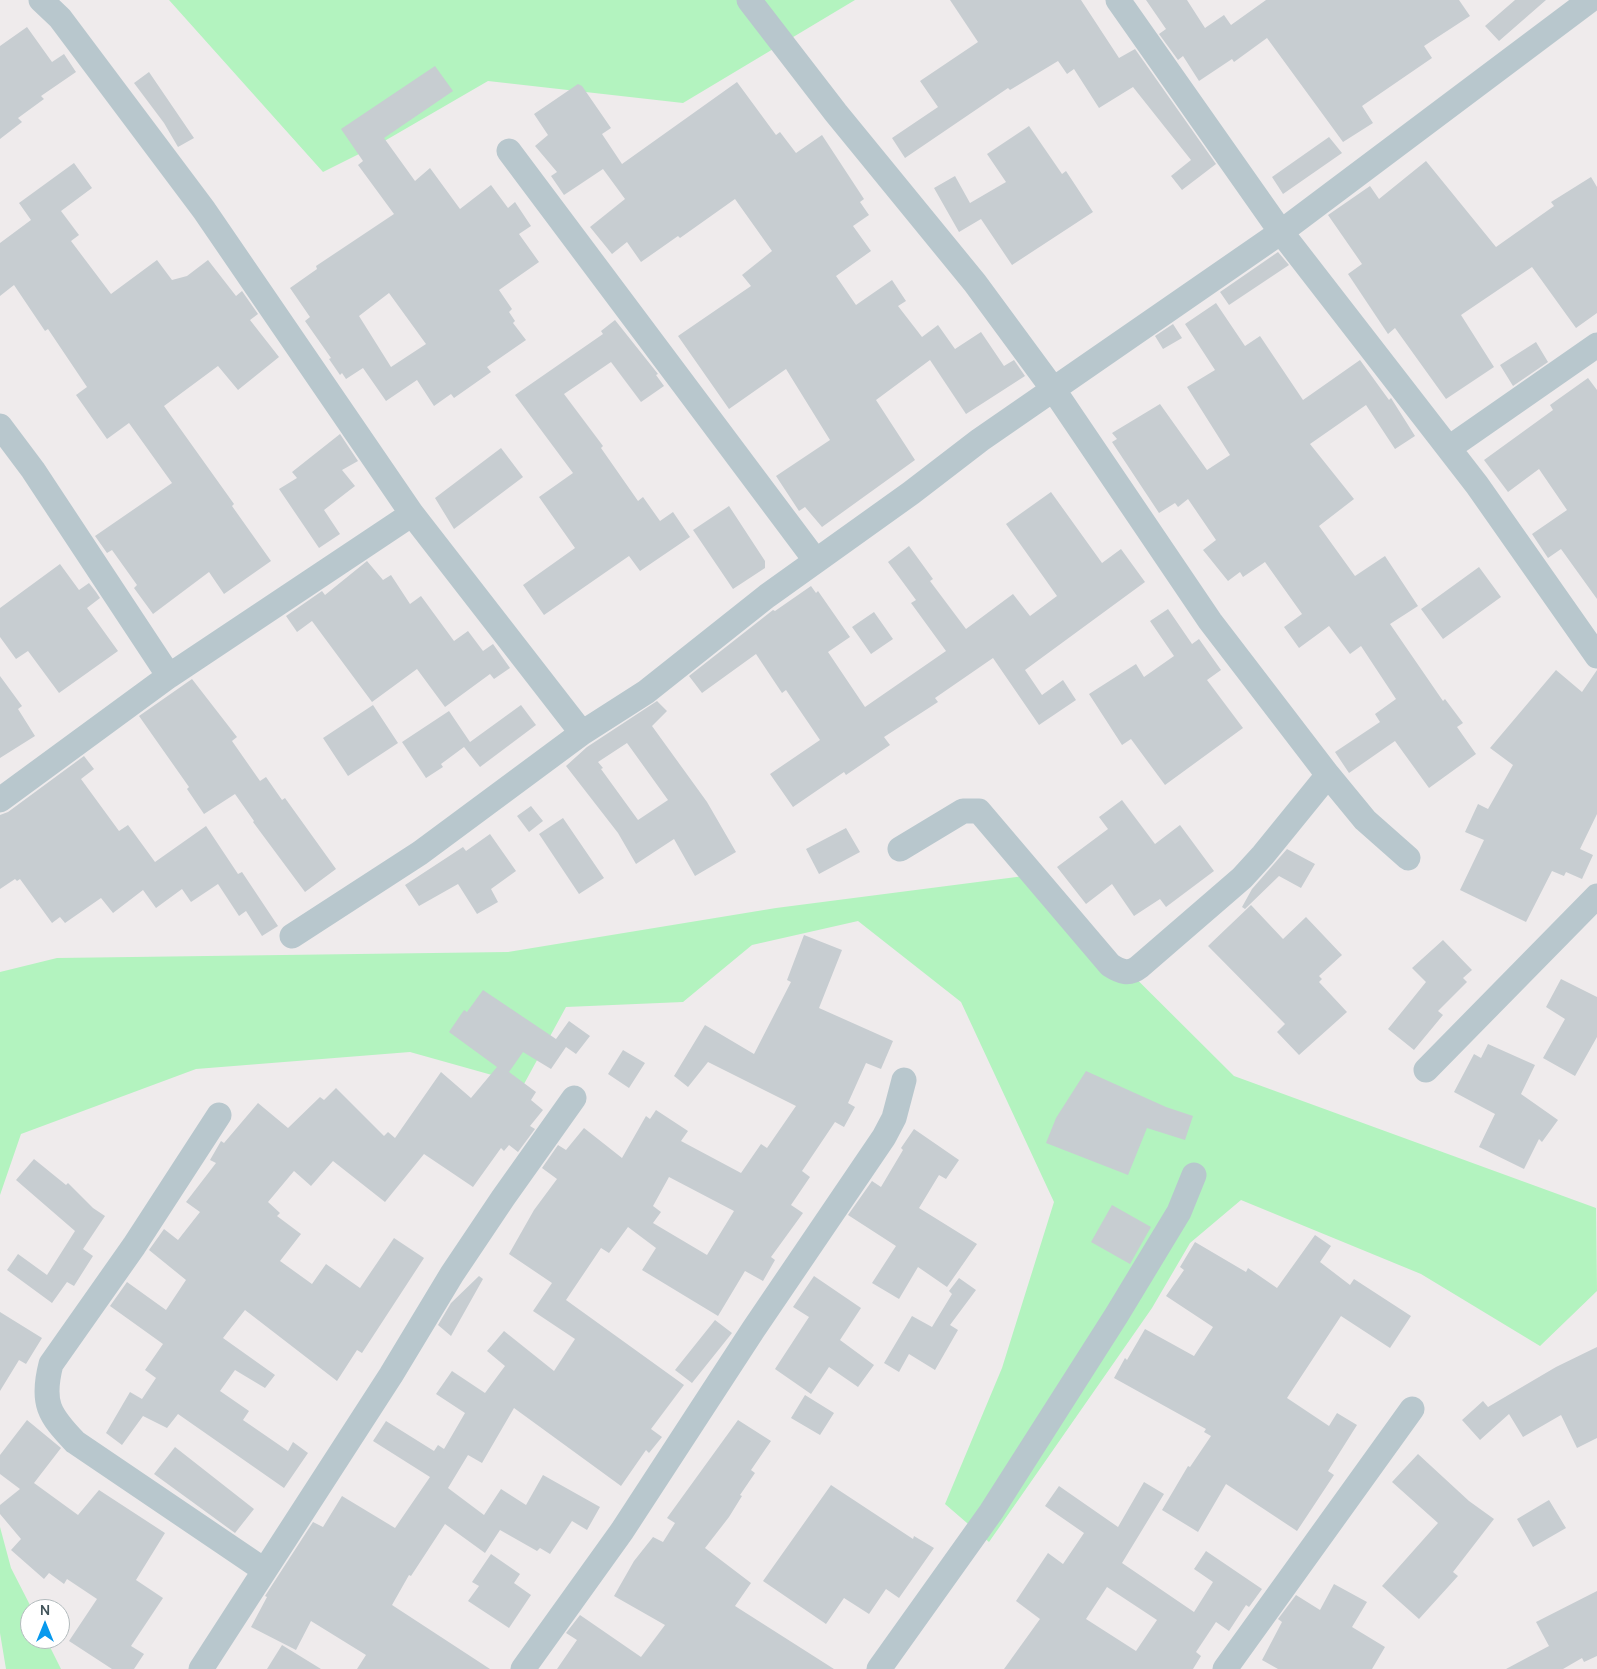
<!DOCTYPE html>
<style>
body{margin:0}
#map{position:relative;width:1597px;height:1669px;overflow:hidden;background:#efebec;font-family:Manrope,sans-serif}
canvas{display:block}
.north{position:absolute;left:20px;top:1599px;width:50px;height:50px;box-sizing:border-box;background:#fff;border:1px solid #b3bbbd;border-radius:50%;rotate:0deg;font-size:14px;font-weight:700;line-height:20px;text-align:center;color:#42545a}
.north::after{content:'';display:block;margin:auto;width:18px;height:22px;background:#0799ed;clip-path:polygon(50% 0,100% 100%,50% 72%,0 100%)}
</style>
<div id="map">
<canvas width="1597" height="1669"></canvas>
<div class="north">N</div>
</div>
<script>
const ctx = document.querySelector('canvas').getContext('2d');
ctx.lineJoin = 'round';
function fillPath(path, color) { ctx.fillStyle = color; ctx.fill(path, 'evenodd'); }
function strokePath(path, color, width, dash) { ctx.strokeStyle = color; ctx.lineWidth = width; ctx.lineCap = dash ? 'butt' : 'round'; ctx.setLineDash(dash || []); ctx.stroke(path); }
const green = new Path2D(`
 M 169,0 L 855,0 L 683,103 L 488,81 L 381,143 L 323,172 Z
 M 1032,875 L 1234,1076 L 1596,1208 L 1597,1291 L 1540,1346 L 1421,1274 L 1241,1200 L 1190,1243 L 1152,1308 L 989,1542 L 945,1504 L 1002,1368 L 1054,1202 L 961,1002 L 858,921 L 752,945 L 683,1002 L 566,1007 L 524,1084 L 410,1052 L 196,1069 L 21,1134 L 0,1195 L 0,972 L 57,958 L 508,952 L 776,908 Z
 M 0,1527 L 11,1568 L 32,1609 L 30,1639 L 46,1639 L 61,1669 L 6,1669 L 0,1633 Z`);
const building = new Path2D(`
 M 950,0 L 1081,0 L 1119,58 L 1135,49 L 1216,164 L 1182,190 L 1171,176 L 1191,160 L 1133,87 L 1099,108 L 1074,69 L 1067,74 L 1058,61 L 1010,90 L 1008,88 L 905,158 L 892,138 L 938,107 L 920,81 L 978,42 Z
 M 1146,0 L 1187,0 L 1205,28 L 1224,15 L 1231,25 L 1266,0 L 1459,0 L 1470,16 L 1424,46 L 1432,58 L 1362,106 L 1373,123 L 1343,142 L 1267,38 L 1234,62 L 1232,59 L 1199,81 L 1183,56 L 1178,60 L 1159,34 L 1166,29 Z
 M 1515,0 L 1546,0 L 1499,41 L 1485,26 Z
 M 27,27 L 52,62 L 64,54 L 76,72 L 41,96 L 44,99 L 18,118 L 22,122 L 0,139 L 0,46 Z
 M 435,66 L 453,91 L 384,138 L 415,181 L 430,168 L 460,209 L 491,185 L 508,208 L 515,202 L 531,226 L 519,234 L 539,262 L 499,290 L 512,309 L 509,312 L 515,321 L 513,323 L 526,340 L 487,367 L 491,372 L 454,398 L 451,394 L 434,406 L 417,380 L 386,401 L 363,368 L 346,379 L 342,373 L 340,375 L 329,359 L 331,358 L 305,321 L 310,317 L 290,288 L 317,269 L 316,266 L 394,214 L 358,165 L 363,161 L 341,129 ZM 389,293 L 426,344 L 391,367 L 359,316 Z
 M 149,72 L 194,138 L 178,147 L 164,123 L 134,83 Z
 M 737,82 L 776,135 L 780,132 L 796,153 L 822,135 L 864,199 L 860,202 L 869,215 L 853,226 L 871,251 L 836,276 L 856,305 L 892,280 L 906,301 L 898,306 L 922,337 L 938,325 L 955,349 L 981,332 L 1004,366 L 1014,360 L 1025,376 L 966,414 L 930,360 L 876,400 L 915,460 L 822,527 L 805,507 L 799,511 L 776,476 L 830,440 L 786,369 L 729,409 L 678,336 L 751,286 L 742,275 L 772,251 L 735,199 L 680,238 L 678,236 L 641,262 L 627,242 L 612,254 L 590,227 L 625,199 L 603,169 L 564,195 L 551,176 L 557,172 L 535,146 L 548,135 L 534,114 L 578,84 L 582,86 L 611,128 L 602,134 L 622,164 Z
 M 1029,126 L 1062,174 L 1066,171 L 1093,212 L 1012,265 L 981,219 L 959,232 L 934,188 L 955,176 L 970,203 L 1006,182 L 987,154 Z
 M 1329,137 L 1342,153 L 1283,194 L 1272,177 Z
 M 1426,161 L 1496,247 L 1554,206 L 1551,202 L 1591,177 L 1597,187 L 1597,313 L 1576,328 L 1532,267 L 1461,315 L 1494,367 L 1446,399 L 1395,328 L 1388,334 L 1348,274 L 1362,264 L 1328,215 L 1370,186 L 1379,199 Z
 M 74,163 L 92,188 L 61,211 L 79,235 L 71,241 L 111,294 L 157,260 L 172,280 L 187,276 L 208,260 L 236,296 L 242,291 L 258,314 L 250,320 L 279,357 L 238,390 L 218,366 L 164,406 L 234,504 L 232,506 L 271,561 L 224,594 L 209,572 L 153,614 L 134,588 L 137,585 L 112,550 L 107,553 L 95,536 L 172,483 L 129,423 L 107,439 L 76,395 L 87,387 L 48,329 L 45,331 L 14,285 L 0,296 L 0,243 L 31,220 L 19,203 Z
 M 1278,252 L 1289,265 L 1229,305 L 1220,292 Z
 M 1216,303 L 1245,346 L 1260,336 L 1303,400 L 1360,360 L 1389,400 L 1391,398 L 1415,436 L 1395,449 L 1366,405 L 1310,444 L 1354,499 L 1319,526 L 1355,576 L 1385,556 L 1418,606 L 1390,624 L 1443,701 L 1445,699 L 1463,723 L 1457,727 L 1476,754 L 1429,788 L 1395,741 L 1349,773 L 1335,752 L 1380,722 L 1375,714 L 1396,699 L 1361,646 L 1350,654 L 1329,626 L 1299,648 L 1284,627 L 1302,614 L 1265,562 L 1243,577 L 1240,572 L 1228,581 L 1203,550 L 1216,540 L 1188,499 L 1178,507 L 1175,503 L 1159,513 L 1112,442 L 1117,439 L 1112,433 L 1160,404 L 1207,470 L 1230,455 L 1187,387 L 1215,370 L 1185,324 Z
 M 615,320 L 658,374 L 656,375 L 664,386 L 641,402 L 611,362 L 564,394 L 603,446 L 601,448 L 638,501 L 643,497 L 660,521 L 673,512 L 690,537 L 640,571 L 629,556 L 544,615 L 523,585 L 575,548 L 539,497 L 573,473 L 515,395 L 603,334 L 601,331 Z
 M 1173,324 L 1182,338 L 1163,349 L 1155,336 Z
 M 1536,342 L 1548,362 L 1513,386 L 1500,365 Z
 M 1588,378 L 1597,390 L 1597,599 L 1561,549 L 1548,558 L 1532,534 L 1567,510 L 1539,469 L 1508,492 L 1484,460 L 1553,410 L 1550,405 Z
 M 340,434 L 358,461 L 342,470 L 355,486 L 324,510 L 340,534 L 319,548 L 279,489 L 297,478 L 292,472 Z
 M 501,448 L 523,477 L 454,529 L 435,498 Z
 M 1051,492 L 1102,563 L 1121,549 L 1145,582 L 1025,670 L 1042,695 L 1063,680 L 1076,700 L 1039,725 L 993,658 L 935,698 L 938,702 L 884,737 L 890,745 L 846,775 L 844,772 L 793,807 L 770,774 L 820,740 L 786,690 L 782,693 L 756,654 L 702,693 L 689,676 L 773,610 L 775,611 L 811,586 L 816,593 L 818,591 L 850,637 L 828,652 L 865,707 L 946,651 L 911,603 L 916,600 L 888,562 L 909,546 L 933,579 L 930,581 L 966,629 L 1013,594 L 1030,616 L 1057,596 L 1006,524 Z
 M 729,506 L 765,561 L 765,568 L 733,589 L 693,530 Z
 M 367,561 L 383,580 L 391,575 L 410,604 L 421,596 L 454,641 L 468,631 L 483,651 L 493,644 L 510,668 L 494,679 L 490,674 L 445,707 L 417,669 L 372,702 L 312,621 L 297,632 L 286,616 L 322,591 L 325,595 Z
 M 60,564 L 79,590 L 89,583 L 96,592 L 100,598 L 87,608 L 118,651 L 59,693 L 28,651 L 16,659 L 0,637 L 0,608 Z
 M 1479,567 L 1501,597 L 1443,639 L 1421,609 Z
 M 1168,609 L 1192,644 L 1199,639 L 1221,670 L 1207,680 L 1243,728 L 1165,785 L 1131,739 L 1122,745 L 1089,694 L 1136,664 L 1144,677 L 1174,656 L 1150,621 Z
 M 874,612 L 893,639 L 871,654 L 852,627 Z
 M 1556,670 L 1582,692 L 1597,670 L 1597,814 L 1580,849 L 1593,855 L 1582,879 L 1566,872 L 1564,876 L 1552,871 L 1526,922 L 1460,890 L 1484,840 L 1465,832 L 1478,804 L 1488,809 L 1513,765 L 1490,748 Z
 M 0,676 L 22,706 L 18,709 L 35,736 L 0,758 Z
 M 192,679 L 237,737 L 232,741 L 260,781 L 266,777 L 282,800 L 285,798 L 336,869 L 305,892 L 253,822 L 254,821 L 235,794 L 204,814 L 187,789 L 189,787 L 139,716 Z
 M 657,701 L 667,711 L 652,726 L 707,802 L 736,852 L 695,876 L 674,839 L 636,864 L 618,833 L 566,766 L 587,747 ZM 627,743 L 668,800 L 638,820 L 601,769 L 603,768 L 598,762 Z
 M 373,705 L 398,743 L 348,776 L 323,738 Z
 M 521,705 L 536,725 L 480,767 L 464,747 L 441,764 L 443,767 L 426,778 L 402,742 L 449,711 L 470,742 Z
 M 84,756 L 94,769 L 81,779 L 119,831 L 128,825 L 155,862 L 206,826 L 238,874 L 242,872 L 278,926 L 262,936 L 246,911 L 239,916 L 218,884 L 191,902 L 182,889 L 156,908 L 143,890 L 113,913 L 101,898 L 65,923 L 60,917 L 52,923 L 20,879 L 17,881 L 15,879 L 0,889 L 0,815 L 8,812 Z
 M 1122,800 L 1155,844 L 1180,825 L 1214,871 L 1166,907 L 1160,899 L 1134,916 L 1112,884 L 1086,904 L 1057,867 L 1108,829 L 1099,817 Z
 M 531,806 L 543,821 L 529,832 L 517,816 Z
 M 563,818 L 604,878 L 579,894 L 539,834 Z
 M 846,828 L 860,852 L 819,874 L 806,849 Z
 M 490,834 L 516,871 L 491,889 L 498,902 L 477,914 L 458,884 L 419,906 L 405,885 L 463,847 L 466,851 Z
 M 1287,849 L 1315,864 L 1301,888 L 1279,876 L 1245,909 L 1242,907 L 1252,889 Z
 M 1251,905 L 1283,939 L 1306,917 L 1342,955 L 1319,976 L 1322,979 L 1319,982 L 1347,1012 L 1299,1055 L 1277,1032 L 1285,1024 L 1208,946 Z
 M 804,935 L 842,950 L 819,1008 L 893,1041 L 881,1069 L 866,1063 L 848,1103 L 855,1107 L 844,1127 L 835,1122 L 802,1171 L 810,1177 L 791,1205 L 803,1213 L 771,1257 L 775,1260 L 763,1281 L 745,1271 L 718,1316 L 642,1270 L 656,1248 L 628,1227 L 609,1253 L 601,1248 L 566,1300 L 684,1385 L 651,1429 L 662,1437 L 649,1453 L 646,1450 L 621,1486 L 514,1408 L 482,1463 L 468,1455 L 448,1488 L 484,1515 L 501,1489 L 526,1505 L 543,1475 L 600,1507 L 587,1530 L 572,1521 L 550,1554 L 540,1548 L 537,1551 L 500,1530 L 485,1553 L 445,1524 L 411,1576 L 409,1575 L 392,1605 L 490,1669 L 357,1669 L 366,1655 L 311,1621 L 296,1650 L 251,1627 L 267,1597 L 265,1596 L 313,1522 L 323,1527 L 342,1496 L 395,1528 L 430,1477 L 373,1441 L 386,1421 L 434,1451 L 438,1445 L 444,1449 L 465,1413 L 436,1394 L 452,1371 L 485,1393 L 505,1366 L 487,1351 L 504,1331 L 554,1371 L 575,1339 L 533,1311 L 552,1283 L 509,1254 L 534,1210 L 557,1179 L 542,1168 L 558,1145 L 566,1150 L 584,1128 L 622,1158 L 646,1116 L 650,1119 L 656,1110 L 688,1131 L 681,1141 L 741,1173 L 761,1144 L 767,1148 L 796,1106 L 708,1062 L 688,1087 L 674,1076 L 705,1025 L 754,1054 L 791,982 L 787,980 ZM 669,1177 L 734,1211 L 707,1255 L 653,1223 L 661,1212 L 653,1206 Z
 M 1443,940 L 1472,970 L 1463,978 L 1467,982 L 1438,1011 L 1443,1015 L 1414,1050 L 1388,1029 L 1426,982 L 1412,968 Z
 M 1561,979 L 1597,997 L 1597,1037 L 1575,1076 L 1543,1058 L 1565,1019 L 1546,1007 Z
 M 483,990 L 556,1039 L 569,1021 L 590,1036 L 576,1054 L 566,1047 L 551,1069 L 523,1052 L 509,1072 L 536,1092 L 531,1100 L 543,1110 L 530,1126 L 535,1129 L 518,1152 L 509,1145 L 504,1151 L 501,1148 L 473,1187 L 424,1154 L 385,1202 L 333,1161 L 311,1186 L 294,1171 L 268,1202 L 280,1213 L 277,1216 L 301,1234 L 280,1261 L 312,1284 L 326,1264 L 360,1288 L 394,1238 L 424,1258 L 362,1353 L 357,1350 L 337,1381 L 245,1310 L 223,1338 L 275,1375 L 265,1388 L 235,1370 L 220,1391 L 249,1411 L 243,1420 L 288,1451 L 293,1442 L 308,1453 L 284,1488 L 178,1414 L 167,1428 L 143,1416 L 122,1445 L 106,1433 L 130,1392 L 142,1399 L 156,1378 L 145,1370 L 163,1344 L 110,1306 L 127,1282 L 166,1310 L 186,1280 L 149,1250 L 164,1229 L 178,1240 L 200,1212 L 186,1202 L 216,1163 L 210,1160 L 221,1141 L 224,1143 L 258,1103 L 288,1128 L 320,1097 L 324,1100 L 336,1088 L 384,1136 L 388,1132 L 395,1138 L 441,1072 L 471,1098 L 497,1067 L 449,1032 L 464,1010 L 467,1012 Z
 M 1488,1044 L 1535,1065 L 1521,1094 L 1558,1120 L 1542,1142 L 1539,1139 L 1524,1169 L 1479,1147 L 1495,1114 L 1454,1092 L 1474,1054 L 1481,1058 Z
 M 623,1050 L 645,1063 L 629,1088 L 608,1074 Z
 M 1086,1071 L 1166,1107 L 1193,1116 L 1185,1140 L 1147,1128 L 1128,1175 L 1046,1143 L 1056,1118 Z
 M 914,1129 L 959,1160 L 946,1179 L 939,1175 L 919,1208 L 977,1244 L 947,1287 L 918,1267 L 899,1299 L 872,1283 L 896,1246 L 848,1215 L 872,1181 L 881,1187 L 903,1150 L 901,1148 Z
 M 34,1159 L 66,1185 L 68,1183 L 93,1208 L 105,1216 L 83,1249 L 93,1256 L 74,1286 L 67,1282 L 52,1303 L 7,1270 L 18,1254 L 47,1275 L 75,1231 L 16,1180 Z
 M 1112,1205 L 1151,1227 L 1130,1264 L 1091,1242 Z
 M 1315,1235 L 1331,1246 L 1320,1262 L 1350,1285 L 1354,1279 L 1411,1316 L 1390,1348 L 1341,1316 L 1287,1398 L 1329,1426 L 1337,1413 L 1357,1425 L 1328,1471 L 1334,1475 L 1297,1531 L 1226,1484 L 1198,1532 L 1162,1510 L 1188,1466 L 1190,1467 L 1211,1436 L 1204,1432 L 1206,1429 L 1114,1378 L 1125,1358 L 1127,1360 L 1145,1329 L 1194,1356 L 1213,1327 L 1166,1296 L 1184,1270 L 1180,1267 L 1195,1242 L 1246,1272 L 1248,1268 L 1277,1288 Z
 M 479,1276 L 483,1279 L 451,1336 L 438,1325 L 451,1303 Z
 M 814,1276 L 861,1308 L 840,1340 L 874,1365 L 858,1387 L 829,1367 L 811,1394 L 775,1369 L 809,1317 L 793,1307 Z
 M 959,1278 L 976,1290 L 950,1325 L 958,1330 L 935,1370 L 909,1354 L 899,1372 L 884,1363 L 912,1316 L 932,1327 L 952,1294 L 949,1291 Z
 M 0,1312 L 42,1338 L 26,1364 L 19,1360 L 0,1391 Z
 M 715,1320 L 732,1333 L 692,1383 L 675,1370 Z
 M 1597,1347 L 1597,1438 L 1577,1448 L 1561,1415 L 1523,1437 L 1509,1414 L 1480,1440 L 1462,1420 L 1483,1401 L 1488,1407 L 1556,1367 Z
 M 805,1395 L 834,1413 L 820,1435 L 791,1418 Z
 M 27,1420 L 61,1448 L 34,1483 L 78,1515 L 99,1490 L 165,1533 L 136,1580 L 163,1598 L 131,1646 L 144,1654 L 134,1669 L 112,1669 L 69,1641 L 97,1599 L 67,1579 L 64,1584 L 49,1573 L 44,1579 L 11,1550 L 21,1539 L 0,1514 L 0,1505 L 20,1489 L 0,1474 L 0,1455 Z
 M 738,1420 L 771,1441 L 751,1470 L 755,1473 L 740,1495 L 742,1496 L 729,1517 L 705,1548 L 751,1583 L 735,1606 L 834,1669 L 557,1669 L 577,1640 L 566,1633 L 580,1615 L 641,1657 L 665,1625 L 614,1596 L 634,1561 L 653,1537 L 663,1542 L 675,1523 L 667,1518 Z
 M 175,1447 L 254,1509 L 235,1533 L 154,1474 Z
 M 1418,1454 L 1469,1501 L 1494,1519 L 1453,1572 L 1458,1576 L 1419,1619 L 1382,1586 L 1438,1523 L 1392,1482 Z
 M 1144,1482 L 1164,1494 L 1122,1563 L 1194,1612 L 1213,1582 L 1194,1569 L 1206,1551 L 1262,1589 L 1249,1607 L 1246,1605 L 1229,1631 L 1216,1622 L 1196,1652 L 1201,1656 L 1193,1669 L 1004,1669 L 1040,1619 L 1016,1601 L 1048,1553 L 1063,1564 L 1084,1533 L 1045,1506 L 1059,1486 L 1118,1527 ZM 1107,1587 L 1157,1620 L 1136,1651 L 1086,1619 Z
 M 831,1485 L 913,1539 L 914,1536 L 934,1548 L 899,1598 L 886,1589 L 869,1614 L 844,1598 L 826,1624 L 763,1581 Z
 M 1549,1500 L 1566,1528 L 1533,1547 L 1517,1519 Z
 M 491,1554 L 520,1574 L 514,1583 L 531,1595 L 509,1628 L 468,1601 L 479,1586 L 472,1582 Z
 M 1334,1584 L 1367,1602 L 1352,1627 L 1385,1647 L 1372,1669 L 1278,1669 L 1262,1660 L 1282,1622 L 1278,1619 L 1296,1595 L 1320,1610 Z
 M 1597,1591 L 1597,1656 L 1584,1662 L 1582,1658 L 1563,1669 L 1506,1669 L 1549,1646 L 1536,1622 Z
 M 282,1645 L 321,1669 L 267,1669 Z`);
const minor = new Path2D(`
 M 41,0 L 60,18 L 204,210 L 412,514 L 582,733
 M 749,0 L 836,113 L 975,283 L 1053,389 L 1210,621 L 1328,775
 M 1118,0 L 1281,232 L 1477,485 L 1597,656
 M 509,151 L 816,561
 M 0,426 L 33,470 L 169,676
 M 1449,448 L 1597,345
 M 0,800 L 169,676 L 412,514
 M 900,849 L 963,811 L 979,811 L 1110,965 C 1121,972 1129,975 1139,967 L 1242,878 L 1263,855 L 1328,775 L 1365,820 L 1408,858
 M 292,936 L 420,853 L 582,733 L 646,692 L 767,596 L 911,493 L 980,440 L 1281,232 L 1590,0
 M 1426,1070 L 1597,896
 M 219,1115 L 134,1246 L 51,1364 C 41,1403 49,1415 75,1442 L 264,1570
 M 201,1669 L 391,1375 L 452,1274 L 503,1198 L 574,1098
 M 523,1669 L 622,1531 L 753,1330 L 884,1137 L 894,1118 L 904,1080
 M 879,1669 L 991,1512 L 1116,1316 L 1179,1212 L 1194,1175
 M 1225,1669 L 1412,1409`);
fillPath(green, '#b3f3bf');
fillPath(building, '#c7cdd1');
strokePath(minor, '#b8c7cd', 25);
</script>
